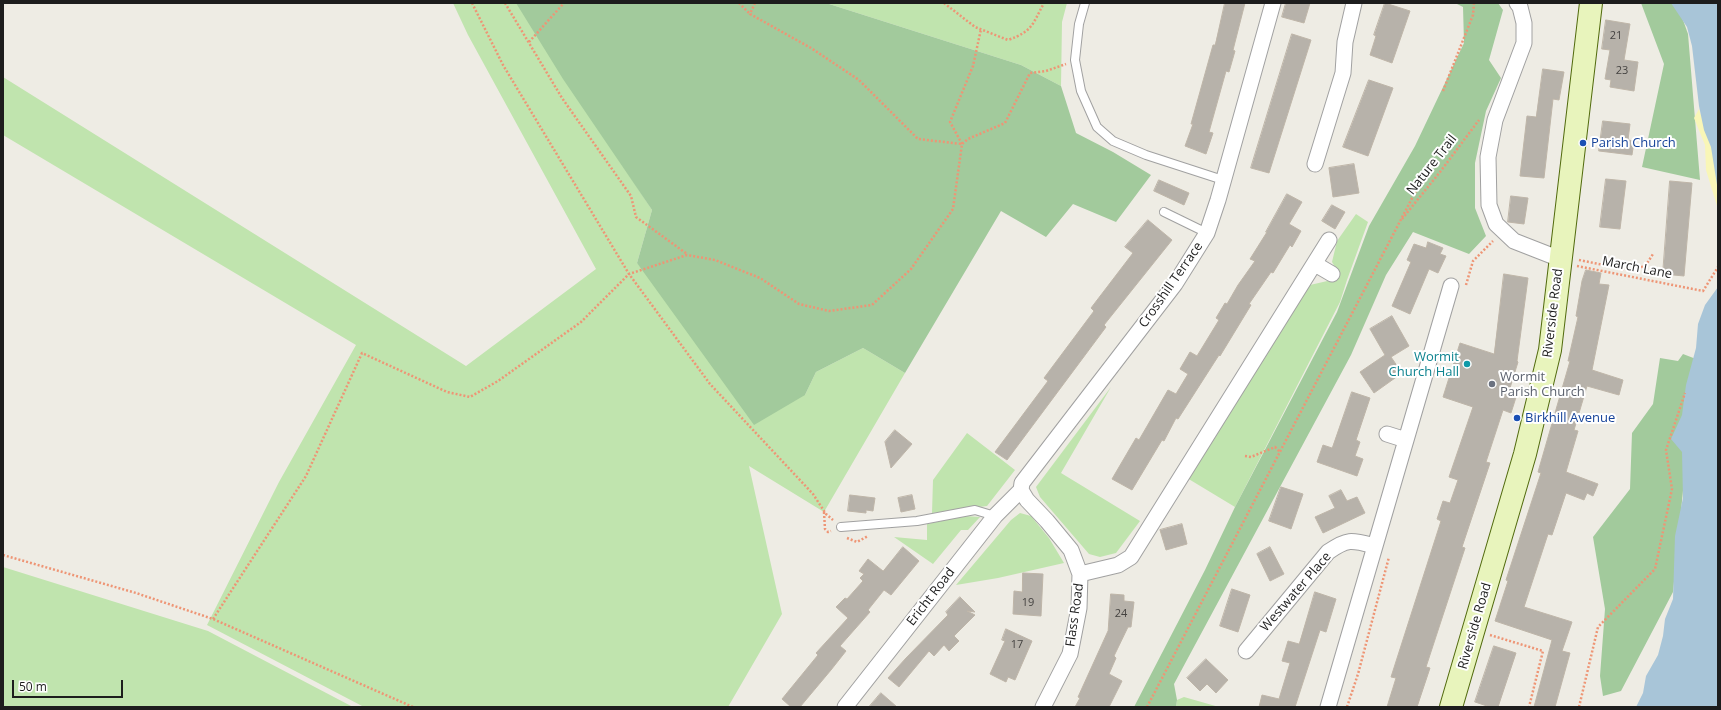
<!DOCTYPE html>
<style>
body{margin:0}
#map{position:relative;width:1721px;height:710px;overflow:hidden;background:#eeece4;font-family:"Open Sans",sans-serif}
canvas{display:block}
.frame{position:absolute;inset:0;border:4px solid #1d1d1d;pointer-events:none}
.scale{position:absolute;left:12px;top:680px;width:111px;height:18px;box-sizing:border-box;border:2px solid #1d1d1d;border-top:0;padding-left:5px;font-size:12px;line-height:14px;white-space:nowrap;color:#1d1d1d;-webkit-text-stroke:3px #fff;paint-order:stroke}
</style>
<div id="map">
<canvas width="1721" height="710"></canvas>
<div class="frame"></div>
<div class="scale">50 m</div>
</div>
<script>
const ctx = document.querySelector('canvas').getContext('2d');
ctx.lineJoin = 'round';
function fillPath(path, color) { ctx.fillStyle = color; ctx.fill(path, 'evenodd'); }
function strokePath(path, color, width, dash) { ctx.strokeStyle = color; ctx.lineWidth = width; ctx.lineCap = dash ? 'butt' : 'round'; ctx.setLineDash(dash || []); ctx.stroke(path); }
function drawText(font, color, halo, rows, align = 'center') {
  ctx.font = font + ' "Open Sans",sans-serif'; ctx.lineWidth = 4; ctx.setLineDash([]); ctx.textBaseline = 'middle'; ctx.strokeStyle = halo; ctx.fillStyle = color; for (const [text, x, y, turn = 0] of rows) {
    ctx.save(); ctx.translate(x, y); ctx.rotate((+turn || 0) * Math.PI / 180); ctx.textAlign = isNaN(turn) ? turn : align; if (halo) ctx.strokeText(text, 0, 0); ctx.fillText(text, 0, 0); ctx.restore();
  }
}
const grass = new Path2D(`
 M 453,3 L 517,3 L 652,210 L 637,263 L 805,395 L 816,372 L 863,348 L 905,373 L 824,512 L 749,466 L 782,614 L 728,707 L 364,707 L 207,625 L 279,482 L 356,345 L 3,135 L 3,77 L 466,366 L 596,269 L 468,35 Z
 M 826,3 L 1067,3 L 1062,22 L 1061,86 L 1021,65 Z
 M 1356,214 L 1368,222 L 1347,280 L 1340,302 L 1235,507 L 1187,478 L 1310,285 L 1336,279 L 1338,272 L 1332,262 L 1337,241 Z
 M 1111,387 L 1061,473 L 1140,521 L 1116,553 L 1100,557 L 1089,554 L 1040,497 L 1036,487 Z
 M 967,433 L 1015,470 L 987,506 L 932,513 L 933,480 Z
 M 1020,513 L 1031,516 L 1049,538 L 1064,563 L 998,578 L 956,585 L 1011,520 Z
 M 965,516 L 980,517 L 968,530 L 961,530 L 933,564 L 894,537 L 927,540 L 927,524 Z
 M 3,567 L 208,631 L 353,707 L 3,707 Z
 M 1184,697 L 1219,707 L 1176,707 L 1177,700 Z`);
const forest = new Path2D(`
 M 516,3 L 826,3 L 1021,65 L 1061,86 L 1076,133 L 1113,152 L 1151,175 L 1116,222 L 1073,204 L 1046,237 L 1001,211 L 905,373 L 863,348 L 816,372 L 805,395 L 754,425 L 637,263 L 652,210 L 563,79 Z
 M 1455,3 L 1498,3 L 1503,10 L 1489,60 L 1501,78 L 1486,111 L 1475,163 L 1475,208 L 1486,236 L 1469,254 L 1413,232 L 1386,275 L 1351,355 L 1174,684 L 1177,700 L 1176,707 L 1134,707 L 1205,570 L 1235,507 L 1337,312 L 1369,226 L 1415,146 L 1464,43 L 1463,7 Z
 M 1641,3 L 1677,3 L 1688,34 L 1700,180 L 1642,167 L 1664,64 Z
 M 1683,354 L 1696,359 L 1673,592 L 1621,691 L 1603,696 L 1600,676 L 1605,609 L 1593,537 L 1630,489 L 1632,433 L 1653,404 L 1660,358 L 1678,361 Z`);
const sand = new Path2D(`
 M 1699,109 L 1718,169 L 1718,209 L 1706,170 L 1705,145 L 1694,118 Z`);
const water = new Path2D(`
 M 1671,3 L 1718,3 L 1718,191 L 1711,147 L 1704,130 L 1699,106 L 1692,46 L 1687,27 Z
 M 1718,287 L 1718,707 L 1636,707 L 1643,693 L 1646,676 L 1658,655 L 1663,636 L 1665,619 L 1673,599 L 1675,536 L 1683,498 L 1682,452 L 1671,439 L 1682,415 L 1686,385 L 1696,348 L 1698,324 L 1705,305 Z`);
const building = new Path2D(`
 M 1225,3 L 1245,3 L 1233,50 L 1235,51 L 1229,72 L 1226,71 L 1209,132 L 1213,133 L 1206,154 L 1185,146 L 1193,124 L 1191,124 L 1213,45 L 1215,45 Z
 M 1286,3 L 1310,3 L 1304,23 L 1282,17 Z
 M 1385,3 L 1410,11 L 1392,63 L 1370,55 L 1376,36 L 1374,35 Z
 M 1606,20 L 1630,24 L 1624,60 L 1638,62 L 1634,91 L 1610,87 L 1611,80 L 1605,79 L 1610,50 L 1602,49 Z
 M 1292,34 L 1311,40 L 1269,173 L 1251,168 Z
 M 1543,69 L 1564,72 L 1559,100 L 1553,99 L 1544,178 L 1520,176 L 1527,116 L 1536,117 Z
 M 1369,80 L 1393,88 L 1368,156 L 1343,147 Z
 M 1603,121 L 1630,124 L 1628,140 L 1634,141 L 1632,155 L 1599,151 Z
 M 1354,164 L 1359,193 L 1333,197 L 1329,168 Z
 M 1606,179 L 1626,181 L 1620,229 L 1600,227 Z
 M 1159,180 L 1189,193 L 1184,205 L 1154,191 Z
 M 1670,181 L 1692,183 L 1684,276 L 1663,274 Z
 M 1287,194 L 1302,202 L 1289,224 L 1301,231 L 1292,247 L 1290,245 L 1273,273 L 1271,272 L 1249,304 L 1251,305 L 1220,356 L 1219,355 L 1178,419 L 1176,418 L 1164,441 L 1162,440 L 1132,490 L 1112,479 L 1136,438 L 1139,440 L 1168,390 L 1176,394 L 1188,374 L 1180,369 L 1190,352 L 1197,356 L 1219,320 L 1216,318 L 1225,303 L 1227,304 L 1238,285 L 1255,261 L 1250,259 L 1267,232 L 1266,232 Z
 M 1511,196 L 1528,198 L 1524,224 L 1508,222 Z
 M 1332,205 L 1345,212 L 1335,229 L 1322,221 Z
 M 1148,220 L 1172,240 L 1104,325 L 1106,327 L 1007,460 L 995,452 L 1048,381 L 1044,378 L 1094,311 L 1091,308 L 1133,253 L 1125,247 Z
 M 1428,242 L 1443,248 L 1440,254 L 1446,256 L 1438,273 L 1429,269 L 1410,314 L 1392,306 L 1411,262 L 1407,260 L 1414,244 L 1426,248 Z
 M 1586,270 L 1601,273 L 1599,284 L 1609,285 L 1592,370 L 1623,380 L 1619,395 L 1587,386 L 1574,430 L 1578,431 L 1566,472 L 1598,484 L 1593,496 L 1587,493 L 1584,500 L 1566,493 L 1552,535 L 1548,534 L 1524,607 L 1572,622 L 1562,651 L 1570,653 L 1555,707 L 1534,707 L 1552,640 L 1495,621 L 1508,581 L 1506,580 L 1541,473 L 1538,472 L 1570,361 L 1568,361 L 1578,317 L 1576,316 L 1582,281 Z
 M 1504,274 L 1528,278 L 1517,361 L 1518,362 L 1510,388 L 1518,391 L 1511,413 L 1503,410 L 1486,462 L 1490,463 L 1462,547 L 1465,548 L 1426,667 L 1430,668 L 1417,707 L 1387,707 L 1396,678 L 1391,677 L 1441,521 L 1437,519 L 1443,501 L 1450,503 L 1458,480 L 1449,477 L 1473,407 L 1443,397 L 1460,343 L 1494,354 Z
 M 1392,316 L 1409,346 L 1391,357 L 1402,373 L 1374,393 L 1360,372 L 1385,355 L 1370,329 Z
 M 1352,392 L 1370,398 L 1356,440 L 1360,442 L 1355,456 L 1363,459 L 1357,476 L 1317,462 L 1323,445 L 1332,448 Z
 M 895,430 L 912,444 L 891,468 L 885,442 Z
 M 1281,487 L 1303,494 L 1291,529 L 1269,521 Z
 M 1341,490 L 1347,501 L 1357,497 L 1365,513 L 1323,533 L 1315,517 L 1335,508 L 1329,496 Z
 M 850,495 L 875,498 L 873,511 L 866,510 L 866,513 L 848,511 Z
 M 912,495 L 915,509 L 901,512 L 898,498 Z
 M 1182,524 L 1187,544 L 1166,550 L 1160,530 Z
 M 903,547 L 919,561 L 891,595 L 884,590 L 868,610 L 870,612 L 840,646 L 846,651 L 831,670 L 800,707 L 791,707 L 782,699 L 818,655 L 816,653 L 848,618 L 836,607 L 845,598 L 847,599 L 863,581 L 860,578 L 864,574 L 859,571 L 868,559 L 883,571 Z
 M 1270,547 L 1284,574 L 1270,581 L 1257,554 Z
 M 1023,573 L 1043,574 L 1041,616 L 1013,614 L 1014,591 L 1022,592 Z
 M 1232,589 L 1250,595 L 1238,632 L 1220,626 Z
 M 1315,592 L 1336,599 L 1326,632 L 1320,630 L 1295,707 L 1259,707 L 1262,695 L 1279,699 L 1290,663 L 1282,661 L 1288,641 L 1299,644 Z
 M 1111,594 L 1124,595 L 1124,601 L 1134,602 L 1131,627 L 1128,627 L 1114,656 L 1116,658 L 1109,674 L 1122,681 L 1109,707 L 1075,707 L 1080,698 L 1078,697 L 1108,631 Z
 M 960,597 L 975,612 L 967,611 L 975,615 L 954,636 L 959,641 L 949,651 L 944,645 L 934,656 L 929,651 L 899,687 L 888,678 L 906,658 L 948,615 L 946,612 Z
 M 1006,629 L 1032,641 L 1015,680 L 1008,677 L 1006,682 L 990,674 L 1005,641 L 1002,640 Z
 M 1494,646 L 1516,653 L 1498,707 L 1490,707 L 1475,702 Z
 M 1206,659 L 1228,680 L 1216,693 L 1207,684 L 1200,691 L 1187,678 Z
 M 881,693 L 897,707 L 869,707 Z`);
const path = new Path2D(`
 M 472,3 L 503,65 L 629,274 L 710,384 L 813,494 L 826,514 L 833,520
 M 505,3 L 562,98 L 631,196 L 636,217 L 687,254
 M 739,3 L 750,14
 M 755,3 L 750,14 L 811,48 L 859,80 L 918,139 L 962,144
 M 944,3 L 975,27 L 1008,40 C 1033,31 1032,25 1044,3
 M 529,42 L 564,3
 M 1443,91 L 1473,15 L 1474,3
 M 962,144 L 950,122 L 973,66 L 981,29
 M 1402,219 L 1440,172 L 1479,120
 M 1579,260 L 1633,271 L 1646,265 L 1653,254
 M 1577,266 L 1703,291 L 1718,267
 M 1466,285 L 1473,261 L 1493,241
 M 1245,456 L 1251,457 L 1275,447 L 1280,452
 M 824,512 L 825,529 L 828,532 L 831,531
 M 847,538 L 857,542 L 868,536
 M 3,555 L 136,593 L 213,619 L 413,707
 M 213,619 L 306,476 L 362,353 L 447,392 L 470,397 L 498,381 L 581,322 L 629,274 L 687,255 L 715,260 L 760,278 L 799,304 L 829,311 L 872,305 L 911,269 L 953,209 L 962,144 L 968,139 L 1005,123 L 1030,73 L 1046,71 L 1066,64
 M 1490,635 L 1543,651 L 1529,707
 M 1147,707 L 1421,181
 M 1347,707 L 1358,674 L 1389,557
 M 1579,707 L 1598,627 L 1655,569 L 1672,489 L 1666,450 L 1685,393`);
const lane = new Path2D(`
 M 1085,3 L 1079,24 L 1075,60 L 1081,91 L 1097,127 L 1113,141 L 1146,155 L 1223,180
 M 1164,212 L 1207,233
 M 841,527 L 917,521 L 975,510 L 995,516`);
const street = new Path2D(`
 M 1517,3 L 1520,7 L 1524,23 L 1524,43 L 1495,120 L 1488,157 L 1489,205 L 1496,224 L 1514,241 L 1560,259
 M 1315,164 L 1343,73 L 1345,42 L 1354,3
 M 1315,264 L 1332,274
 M 1387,434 L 1406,440
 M 1021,490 L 1022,483 L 1175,284 L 1207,233 L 1218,200 L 1273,3
 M 1021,490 L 1027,500 L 1047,521 L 1071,550 L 1080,574 L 1079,608 L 1070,654 L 1043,707
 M 1080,574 L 1118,565 L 1131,557 L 1329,240
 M 1246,651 L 1328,552 C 1348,538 1352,540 1375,546
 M 845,707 L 995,516 L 1021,490
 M 1328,707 L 1451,286`);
const secondary = new Path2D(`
 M 1451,707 L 1525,454 L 1550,350 L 1591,3`);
const markers = [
 [1583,143,4,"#1a4fb4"],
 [1467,364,4,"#0f9aa8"],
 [1492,384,4,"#6b7280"],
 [1517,418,4,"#1a4fb4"]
];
const numberNames = [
 ["21",1616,36],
 ["23",1622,71],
 ["19",1028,603],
 ["24",1121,614],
 ["17",1017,645]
];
const transitNames = [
 ["Parish Church",1591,143],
 ["Birkhill Avenue",1525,418]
];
const streetNames = [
 ["Nature Trail",1432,165,-52],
 ["March Lane",1637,268,11],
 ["Crosshill Terrace",1171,285,-55],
 ["Riverside Road",1553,313,-83],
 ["Westwater Place",1296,592,-49],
 ["Ericht Road",931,597,-52],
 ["Flass Road",1075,615,-82],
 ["Riverside Road",1475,626,-74]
];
const cultureNames = [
 ["Wormit",1459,357],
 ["Church Hall",1459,372]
];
const worshipNames = [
 ["Wormit",1500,377],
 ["Parish Church",1500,392]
];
fillPath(grass, '#c0e4ae');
fillPath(forest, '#a2ca9c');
fillPath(sand, '#f9f6b7');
fillPath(water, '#a8c5d8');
fillPath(building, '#b7b2aa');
strokePath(building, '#beb5a8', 1);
strokePath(lane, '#a1a1a1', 10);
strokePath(street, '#a1a1a1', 17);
strokePath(secondary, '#526b0e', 24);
strokePath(path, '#ee9575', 2.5, [2, 2]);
strokePath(lane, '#fff', 8);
strokePath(street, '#fff', 15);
strokePath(secondary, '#e8f4bc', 22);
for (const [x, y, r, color] of markers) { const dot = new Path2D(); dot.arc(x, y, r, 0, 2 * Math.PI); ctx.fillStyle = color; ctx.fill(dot); strokePath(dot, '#fff', 1.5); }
drawText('11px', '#444240', null, numberNames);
drawText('13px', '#164399', '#fff', transitNames, 'left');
drawText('13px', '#1d1d1d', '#fff', streetNames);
drawText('13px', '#0d838f', '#fff', cultureNames, 'right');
drawText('13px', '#5b616d', '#fff', worshipNames, 'left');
</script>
